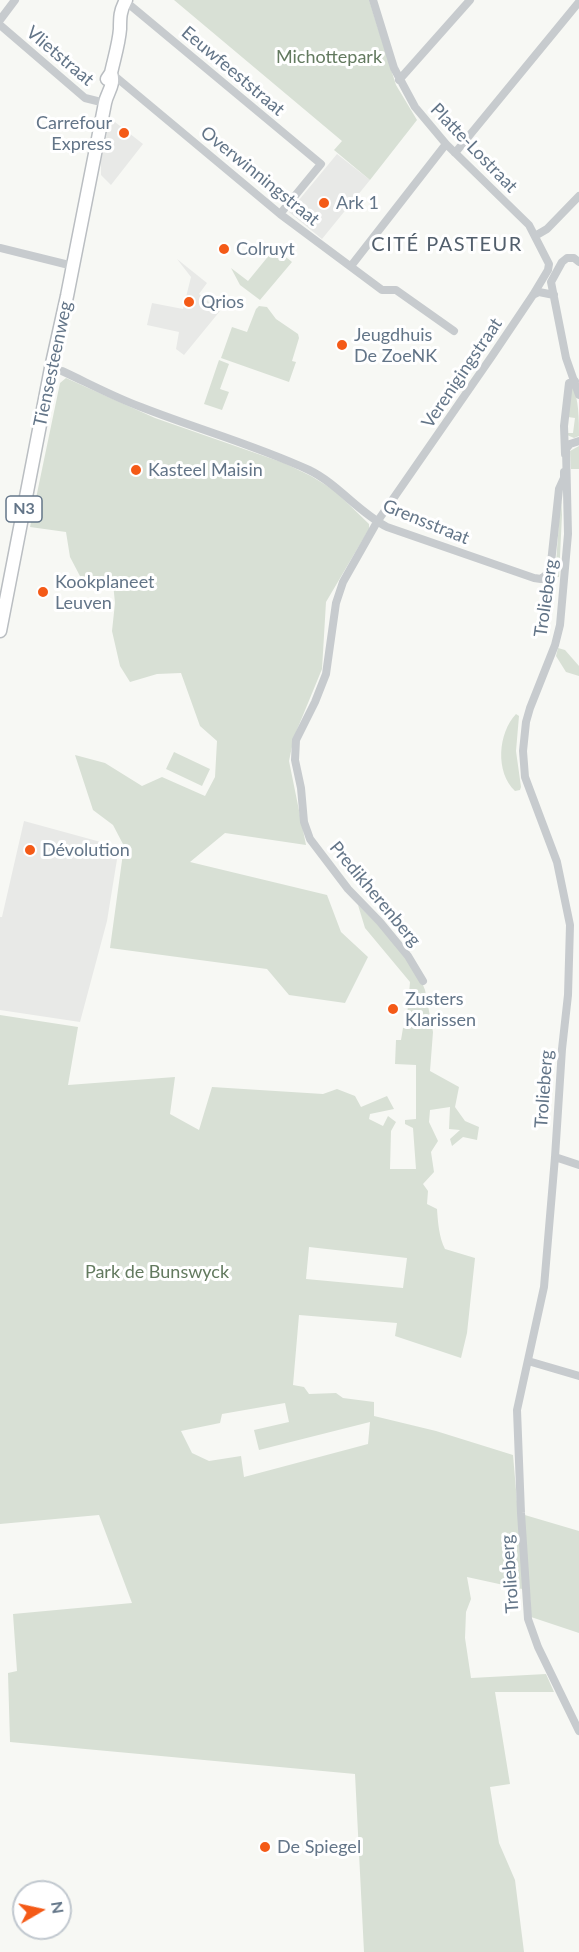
<!DOCTYPE html>
<meta charset="utf-8">
<style>
body{margin:0}
#map{position:relative;width:579px;height:1952px;overflow:hidden;background:#f7f8f4;font-family:Lato,sans-serif}
canvas{display:block}
.north{position:absolute;left:12px;top:1880px;width:60px;height:60px;box-sizing:border-box;background:#fff;border:2px solid #c1c8cf;border-radius:50%;rotate:81deg;font-size:16px;font-weight:700;line-height:24px;text-align:center;color:#637588}
.north::after{content:'';display:block;margin:auto;width:21px;height:27px;background:#f45a17;clip-path:polygon(50% 0,100% 100%,50% 72%,0 100%)}
</style>
<div id="map">
<canvas width="579" height="1952"></canvas>
<div class="north">N</div>
</div>
<script>
const ctx = document.querySelector('canvas').getContext('2d');
ctx.lineJoin = 'round';
function fillPath(path, color) { ctx.fillStyle = color; ctx.fill(path, 'evenodd'); }
function strokePath(path, color, width, dash) { ctx.strokeStyle = color; ctx.lineWidth = width; ctx.lineCap = dash ? 'butt' : 'round'; ctx.setLineDash(dash || []); ctx.stroke(path); }
function drawText(font, color, halo, rows, align = 'center') {
  ctx.font = font + ' Lato,sans-serif'; ctx.lineWidth = 6; ctx.setLineDash([]); ctx.textBaseline = 'middle'; ctx.strokeStyle = halo; ctx.fillStyle = color; for (const [text, x, y, turn = 0] of rows) {
    ctx.save(); ctx.translate(x, y); ctx.rotate((+turn || 0) * Math.PI / 180); ctx.textAlign = isNaN(turn) ? turn : align; if (halo) ctx.strokeText(text, 0, 0); ctx.fillText(text, 0, 0); ctx.restore();
  }
}
const built = new Path2D(`
 M 110,119 L 115,122 L 143,144 L 111,185 L 101,175 L 101,161 Z
 M 337,154 L 370,180 L 322,239 L 289,212 Z
 M 177,259 L 207,283 L 199,294 L 220,311 L 184,355 L 176,349 L 179,332 L 147,325 L 152,303 L 183,309 L 191,277 Z
 M 24,821 L 119,847 L 107,921 L 80,1022 L 0,1010 L 0,917 L 2,917 Z`);
const green = new Path2D(`
 M 174,0 L 369,0 L 396,85 L 417,120 L 370,180 L 334,150 L 342,141 Z
 M 275,248 L 292,262 L 260,300 L 240,285 L 231,268 L 248,281 Z
 M 259,306 L 267,307 L 276,319 L 298,334 L 299,338 L 292,361 L 296,362 L 289,382 L 221,358 L 232,327 L 247,332 L 256,309 Z
 M 219,360 L 229,364 L 220,389 L 229,392 L 222,410 L 204,404 Z
 M 66,378 L 155,418 L 284,463 L 311,476 L 334,490 L 369,524 L 369,529 L 326,602 L 322,669 L 294,737 L 289,761 L 306,845 L 225,833 L 190,862 L 327,895 L 341,932 L 368,957 L 345,1003 L 289,995 L 267,969 L 110,948 L 124,846 L 113,825 L 93,810 L 75,755 L 105,763 L 142,786 L 162,777 L 205,796 L 215,777 L 217,741 L 200,726 L 181,673 L 157,674 L 130,682 L 120,666 L 112,631 L 115,603 L 113,583 L 81,578 L 70,557 L 66,532 L 30,527 L 60,383 Z
 M 572,385 C 579,398 579,420 579,436 L 574,438 L 567,435 L 567,433 L 573,433 L 575,418 L 568,417 Z
 M 579,446 L 579,469 L 571,469 L 570,451 Z
 M 561,494 L 562,515 L 559,577 L 555,577 Z
 M 558,648 L 565,650 L 579,666 L 579,676 L 566,672 L 556,656 Z
 M 516,714 L 519,716 L 516,751 L 521,787 L 520,790 L 515,791 C 495,772 498,733 516,714 Z
 M 174,752 L 210,769 L 202,786 L 166,769 Z
 M 358,905 L 389,936 L 417,970 L 425,990 L 433,1032 L 430,1071 L 459,1087 L 455,1107 L 465,1121 L 479,1127 L 477,1140 L 463,1137 L 452,1146 L 450,1139 L 460,1130 L 449,1129 L 450,1107 L 430,1110 L 429,1122 L 438,1141 L 431,1152 L 434,1172 L 423,1184 L 428,1191 L 427,1204 L 437,1209 C 438,1223 439,1237 445,1249 L 475,1258 L 467,1333 L 461,1358 L 395,1336 L 397,1323 L 299,1315 L 293,1385 L 304,1387 L 309,1394 L 336,1393 L 343,1398 L 374,1402 L 374,1416 L 436,1431 L 513,1455 L 518,1513 L 579,1531 L 579,1633 L 531,1617 L 530,1595 L 522,1589 L 467,1577 L 471,1599 L 466,1612 L 465,1638 L 471,1678 L 546,1674 L 554,1692 L 495,1692 L 510,1784 L 490,1787 L 499,1843 L 515,1880 L 524,1952 L 364,1952 L 355,1774 L 10,1742 L 8,1673 L 17,1671 L 13,1614 L 132,1603 L 99,1515 L 0,1524 L 0,1015 L 78,1027 L 68,1085 L 175,1077 L 170,1114 L 199,1130 L 212,1087 L 323,1094 L 337,1089 L 355,1096 L 361,1107 L 387,1096 L 394,1109 L 370,1114 L 369,1119 L 383,1126 L 388,1116 L 396,1122 L 391,1131 L 390,1169 L 416,1169 L 413,1128 L 405,1124 L 405,1120 L 416,1119 L 416,1065 L 395,1064 L 396,1040 L 401,1040 L 403,1028 L 406,1028 L 410,982 L 365,928 ZM 309,1247 L 407,1258 L 403,1288 L 306,1279 ZM 285,1403 L 289,1422 L 254,1430 L 259,1450 L 370,1422 L 368,1444 L 244,1477 L 241,1456 L 209,1461 L 192,1453 L 181,1431 L 220,1423 L 222,1414 Z`);
const minor = new Path2D(`
 M 373,0 L 394,68 L 415,107 L 446,144 L 529,225 L 549,264 L 548,270 L 533,295 L 492,356 L 377,522 L 343,582 L 336,603 L 326,674 L 315,702 L 296,740 L 295,760 L 301,788 L 304,822 L 310,839 L 348,889 L 380,922 L 408,956 L 423,981
 M 125,1 L 321,164 L 280,214
 M 0,20 L 15,0
 M 0,25 L 85,98 L 105,103
 M 111,73 L 280,214 L 382,290 L 396,290 L 454,331
 M 399,80 L 470,0
 M 455,153 L 579,2
 M 535,236 L 547,229 L 579,196
 M 0,248 L 73,266
 M 579,262 L 574,258 L 567,258 L 562,262 L 551,282 L 566,358 L 579,395
 M 351,266 L 446,144
 M 533,295 L 539,292 L 554,295
 M 51,368 L 62,371 C 88,383 114,397 141,407 C 197,429 255,445 309,470 C 338,484 358,512 387,527 L 534,578 L 541,579 L 550,572 L 559,489 L 564,478 L 564,472
 M 566,449 L 568,534 L 560,625 L 555,645 L 530,708 L 526,722 L 523,751 L 525,777 L 557,862 L 570,925 L 568,995 L 562,1049 L 555,1157 L 544,1287 L 517,1410 L 521,1513 L 528,1619 L 538,1647 L 579,1731
 M 566,449 L 570,444 L 579,441
 M 565,454 L 564,426 L 569,383 L 575,381
 M 555,1157 L 579,1165
 M 528,1361 L 579,1376`);
const primary = new Path2D(`
 M 107,79 L 111,73 C 114,59 119,43 120,29 C 120,17 120,11 126,0
 M 0,631 L 51,368 L 67,296 L 105,103 C 107,92 115,86 111,73`);
const markers = [
 [124,133,6,"#f45a17"],
 [324,203,6,"#f45a17"],
 [224,249,6,"#f45a17"],
 [189,302,6,"#f45a17"],
 [342,345,6,"#f45a17"],
 [136,470,6,"#f45a17"],
 [43,592,6,"#f45a17"],
 [30,850,6,"#f45a17"],
 [393,1009,6,"#f45a17"],
 [265,1847,6,"#f45a17"]
];
const shields = [
 [24,509,36]
];
const shieldNames = [
 ["N3",24,509]
];
const streetNames = [
 ["Vlietstraat",60,56,40],
 ["Eeuwfeeststraat",233,71,40],
 ["Platte-Lostraat",474,148,46],
 ["Overwinningstraat",260,176,39],
 ["Tiensesteenweg",53,364,-78],
 ["Verenigingstraat",462,373,-56],
 ["Grensstraat",426,522,22],
 ["Trolieberg",546,598,-82],
 ["Predikherenberg",375,894,50],
 ["Trolieberg",544,1089,-86],
 ["Trolieberg",510,1574,-94]
];
const parkNames = [
 ["Michottepark",329,57],
 ["Park de Bunswyck",157,1272]
];
const poiNames = [
 ["Carrefour",112,123,"right"],
 ["Express",112,144,"right"],
 ["Ark 1",336,203],
 ["Colruyt",236,249],
 ["Qrios",201,302],
 ["Jeugdhuis",354,335],
 ["De ZoeNK",354,356],
 ["Kasteel Maisin",148,470],
 ["Kookplaneet",55,582],
 ["Leuven",55,603],
 ["Dévolution",42,850],
 ["Zusters",405,999],
 ["Klarissen",405,1020],
 ["De Spiegel",277,1847]
];
const neighbourhoodNames = [
 ["CITÉ PASTEUR",447,245]
];
fillPath(built, '#e8e9e7');
fillPath(green, '#d8e0d5');
strokePath(primary, '#babec2', 15);
strokePath(minor, '#c7cbce', 8);
strokePath(primary, '#fff', 12);
for (const [x, y, r, color] of markers) { const dot = new Path2D(); dot.arc(x, y, r, 0, 2 * Math.PI); ctx.fillStyle = color; ctx.fill(dot); strokePath(dot, '#fff', 2); }
for (const [x, y, w] of shields) { const box = new Path2D(); box.roundRect(x - w / 2, y - 13, w, 26, 4.5); ctx.fillStyle = '#fff'; ctx.fill(box); strokePath(box, '#637588', 1.5); }
drawText('bold 16px', '#637588', null, shieldNames);
drawText('18px', '#637588', '#fff', streetNames);
drawText('18px', '#637a5f', '#fff', parkNames);
drawText('18px', '#637588', '#fff', poiNames, 'left');
ctx.letterSpacing = '1.5px';
drawText('20px', '#525f6c', '#fff', neighbourhoodNames);
ctx.letterSpacing = '0px';
</script>
